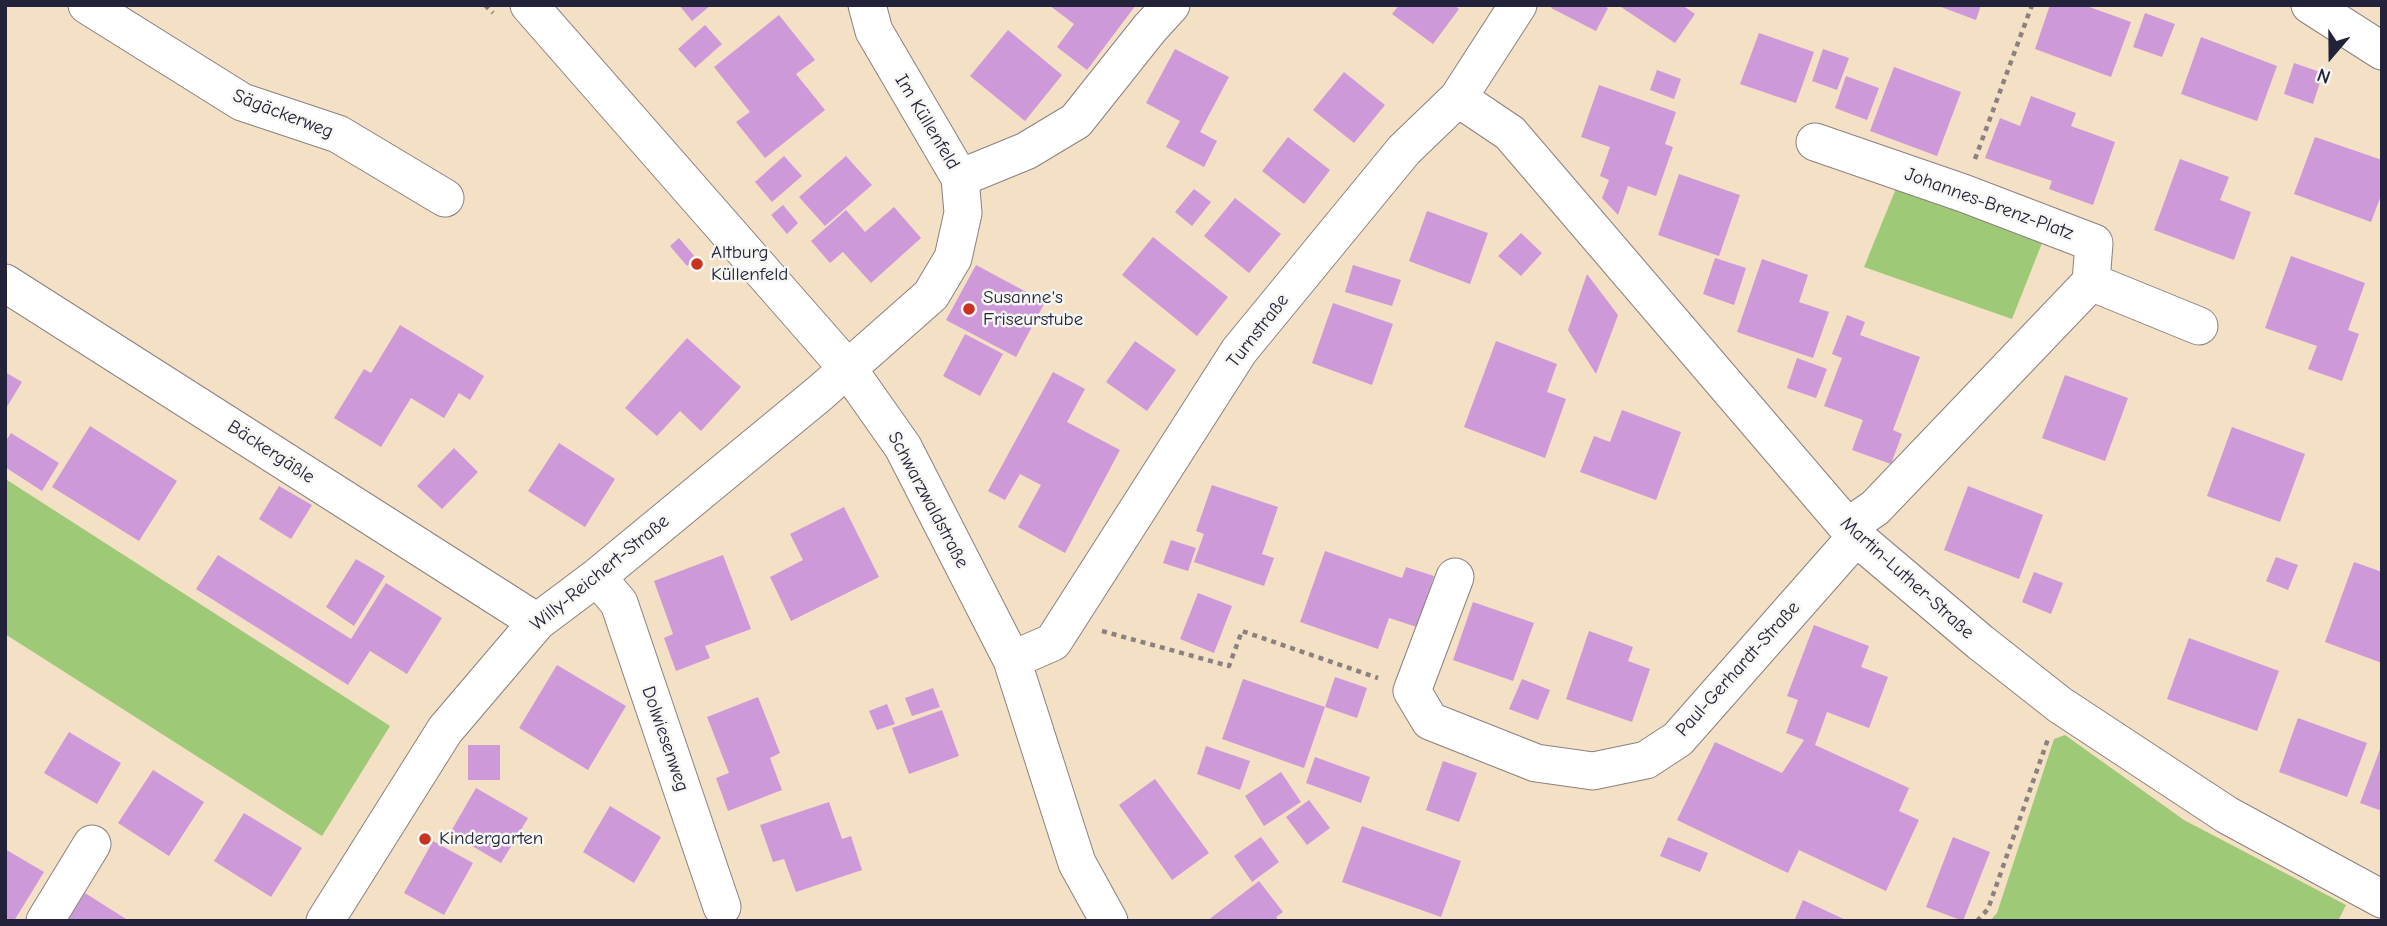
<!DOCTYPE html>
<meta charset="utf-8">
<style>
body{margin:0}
#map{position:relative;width:2387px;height:926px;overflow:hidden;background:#f3e0c5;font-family:"Comic Neue",sans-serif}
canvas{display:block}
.frame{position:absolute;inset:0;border:7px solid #22223b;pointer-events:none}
.north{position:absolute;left:2296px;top:21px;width:70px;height:70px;-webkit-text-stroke:5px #f6f6f2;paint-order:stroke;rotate:200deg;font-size:19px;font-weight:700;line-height:28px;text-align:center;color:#22223b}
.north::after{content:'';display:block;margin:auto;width:24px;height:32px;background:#22223b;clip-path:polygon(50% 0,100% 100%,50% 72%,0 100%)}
</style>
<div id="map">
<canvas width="2387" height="926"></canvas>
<div class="frame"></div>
<div class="north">N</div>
</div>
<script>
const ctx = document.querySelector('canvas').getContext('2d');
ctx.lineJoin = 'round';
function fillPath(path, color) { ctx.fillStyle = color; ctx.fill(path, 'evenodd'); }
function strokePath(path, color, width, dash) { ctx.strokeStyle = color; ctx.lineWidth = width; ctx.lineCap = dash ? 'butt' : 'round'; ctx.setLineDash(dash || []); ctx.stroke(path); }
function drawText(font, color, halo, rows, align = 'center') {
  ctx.font = font + ' "Comic Neue",sans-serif'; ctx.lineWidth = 5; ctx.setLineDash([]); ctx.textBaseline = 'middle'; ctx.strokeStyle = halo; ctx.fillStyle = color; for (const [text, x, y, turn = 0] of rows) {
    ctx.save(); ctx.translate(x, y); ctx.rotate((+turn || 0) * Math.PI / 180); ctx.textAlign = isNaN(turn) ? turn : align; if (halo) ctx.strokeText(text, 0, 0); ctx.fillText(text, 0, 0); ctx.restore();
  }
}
const green = new Path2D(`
 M 1897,186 L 2044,238 L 2012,319 L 1864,267 Z
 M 7,480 L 390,726 L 322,836 L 5,634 L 5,483 Z
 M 2065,735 L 2184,820 L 2346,905 L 2338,921 L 1990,921 L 1997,913 L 2054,739 Z`);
const building = new Path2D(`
 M 679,5 L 711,5 L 692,21 Z
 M 1049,5 L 1136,5 L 1087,70 L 1057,47 L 1074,24 Z
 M 1399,5 L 1454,5 L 1459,9 L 1433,44 L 1392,14 Z
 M 1553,5 L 1602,5 L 1608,8 L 1596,31 L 1551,8 Z
 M 1618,5 L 1682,5 L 1695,14 L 1675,43 Z
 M 1936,5 L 1981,5 L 1976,20 Z
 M 2050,5 L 2084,5 L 2131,22 L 2111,77 L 2035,49 Z
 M 2145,13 L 2175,24 L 2162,57 L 2133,47 Z
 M 779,15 L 815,60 L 796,74 L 825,110 L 765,158 L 736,122 L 750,112 L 714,67 Z
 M 705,25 L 722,44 L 695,68 L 678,49 Z
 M 1008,30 L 1062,75 L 1025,121 L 970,76 Z
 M 1759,33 L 1814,52 L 1796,103 L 1740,84 Z
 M 2201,37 L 2277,66 L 2257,121 L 2181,94 Z
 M 1175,49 L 1229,77 L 1200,132 L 1217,141 L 1204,167 L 1166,147 L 1180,121 L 1146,103 Z
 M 1823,49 L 1849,58 L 1837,90 L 1812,81 Z
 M 2294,63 L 2323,73 L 2313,104 L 2284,94 Z
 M 1894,67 L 1961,92 L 1937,156 L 1870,131 Z
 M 1657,70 L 1681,79 L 1674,99 L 1650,90 Z
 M 1344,72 L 1385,105 L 1354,143 L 1313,110 Z
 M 1846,76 L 1879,88 L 1867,120 L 1835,108 Z
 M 1599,85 L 1676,112 L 1665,144 L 1673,147 L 1656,196 L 1628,186 L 1618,215 L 1602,198 L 1609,180 L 1600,176 L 1610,147 L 1581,137 Z
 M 2031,96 L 2076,113 L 2071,126 L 2115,142 L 2093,205 L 2049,189 L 2052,181 L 1985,158 L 2000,118 L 2020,126 Z
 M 1288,137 L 1330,170 L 1304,204 L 1262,171 Z
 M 2315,137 L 2382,160 L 2382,193 L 2371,222 L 2294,194 Z
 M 784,156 L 802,176 L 772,202 L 755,182 Z
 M 846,156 L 872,185 L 825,226 L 799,197 Z
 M 2180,159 L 2229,177 L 2220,200 L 2251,212 L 2234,260 L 2154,230 Z
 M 1679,174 L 1740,195 L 1719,256 L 1658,235 Z
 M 1194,189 L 1211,202 L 1192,226 L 1175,212 Z
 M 1235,198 L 1281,234 L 1249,273 L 1204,236 Z
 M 783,205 L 798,223 L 787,234 L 771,215 Z
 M 894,207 L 921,238 L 871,283 L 843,252 L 830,263 L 811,241 L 846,210 L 865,232 Z
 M 1427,211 L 1488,233 L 1470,284 L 1409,261 Z
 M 1521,233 L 1542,253 L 1521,276 L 1498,256 Z
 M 1153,237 L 1228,297 L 1197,336 L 1122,275 Z
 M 679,238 L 696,258 L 687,266 L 670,246 Z
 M 2291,256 L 2365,283 L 2348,330 L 2359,334 L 2342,381 L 2308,369 L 2317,346 L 2265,328 Z
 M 1715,258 L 1746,268 L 1734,305 L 1703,294 Z
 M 1762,259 L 1808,275 L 1799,302 L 1829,312 L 1813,358 L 1737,332 Z
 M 976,265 L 1045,302 L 1016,357 L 946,320 Z
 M 1353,265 L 1401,280 L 1392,306 L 1345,292 Z
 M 1587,274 L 1618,315 L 1596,374 L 1568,330 Z
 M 1333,303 L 1393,324 L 1372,385 L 1312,363 Z
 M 1847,315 L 1865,322 L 1860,335 L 1920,357 L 1893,430 L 1902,434 L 1891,464 L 1852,450 L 1863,420 L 1824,406 L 1842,358 L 1832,354 Z
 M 400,325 L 484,376 L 470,400 L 459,393 L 444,418 L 411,398 L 381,447 L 334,418 L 364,369 L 371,373 Z
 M 965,334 L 1003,354 L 980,396 L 943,376 Z
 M 687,338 L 741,387 L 701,431 L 680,411 L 657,436 L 625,408 Z
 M 1135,341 L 1176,370 L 1147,411 L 1106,382 Z
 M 1496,341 L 1557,364 L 1547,392 L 1566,399 L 1545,458 L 1464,427 Z
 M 1797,358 L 1827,369 L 1816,398 L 1787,388 Z
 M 5,372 L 22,382 L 5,410 Z
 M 1053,372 L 1085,389 L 1067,422 L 1120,450 L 1065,553 L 1018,527 L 1041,485 L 1020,474 L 1005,500 L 988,491 Z
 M 2065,375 L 2128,398 L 2105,461 L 2042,438 Z
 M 1622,410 L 1681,432 L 1656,500 L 1580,472 L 1594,436 L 1610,442 Z
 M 90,426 L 177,481 L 139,541 L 52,487 Z
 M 2232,427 L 2305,454 L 2280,522 L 2207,496 Z
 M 11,433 L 59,463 L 42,491 L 5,467 L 5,442 Z
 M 559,443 L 615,479 L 585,527 L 528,491 Z
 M 454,448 L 478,472 L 442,509 L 417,486 Z
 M 1212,485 L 1278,507 L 1262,554 L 1274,558 L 1264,586 L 1194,562 L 1204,534 L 1196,531 Z
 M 279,486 L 312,505 L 291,539 L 259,519 Z
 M 1968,486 L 2043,515 L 2019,579 L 1944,550 Z
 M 844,507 L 879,577 L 791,621 L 770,577 L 803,560 L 790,534 Z
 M 1171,540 L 1196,548 L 1188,571 L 1163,563 Z
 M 1325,551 L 1402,578 L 1406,567 L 1434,576 L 1417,627 L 1389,618 L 1378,649 L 1300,622 Z
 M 218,555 L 351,639 L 386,583 L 442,618 L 407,674 L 370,651 L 348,685 L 196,589 Z
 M 723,555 L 751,629 L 705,646 L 710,658 L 676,671 L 664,638 L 673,634 L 654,581 Z
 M 2276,557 L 2298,565 L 2288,590 L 2266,581 Z
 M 356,559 L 385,576 L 354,626 L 326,607 Z
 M 2354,562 L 2382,572 L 2382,663 L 2325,642 Z
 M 2034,572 L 2063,583 L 2051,614 L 2022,602 Z
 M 1198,593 L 1232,606 L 1214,653 L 1180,639 Z
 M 1473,602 L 1534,623 L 1513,681 L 1453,660 Z
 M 1814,625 L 1869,646 L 1861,667 L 1888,677 L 1869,728 L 1827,712 L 1815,745 L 1909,788 L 1899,811 L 1919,820 L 1886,891 L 1799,850 L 1788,873 L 1677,820 L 1715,742 L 1782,773 L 1804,740 L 1786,733 L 1798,700 L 1787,696 Z
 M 1589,631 L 1633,647 L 1628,661 L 1650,669 L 1632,722 L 1566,699 Z
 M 2189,638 L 2279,671 L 2257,731 L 2167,699 Z
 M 557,665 L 626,706 L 588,770 L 519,728 Z
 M 1335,677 L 1367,688 L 1357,718 L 1325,707 L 1304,768 L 1222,739 L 1243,679 L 1325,707 Z
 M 1522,679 L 1550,690 L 1538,720 L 1509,709 Z
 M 933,688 L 940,707 L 912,716 L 905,698 Z
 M 758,697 L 780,753 L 770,758 L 782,790 L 728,811 L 716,778 L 729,773 L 707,717 Z
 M 887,704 L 895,724 L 877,730 L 869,711 Z
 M 942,710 L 959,756 L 909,774 L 892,728 Z
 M 2298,718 L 2367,743 L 2347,797 L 2279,772 Z
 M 69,732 L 121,763 L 97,804 L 44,773 Z
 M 2382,744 L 2382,811 L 2360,803 Z
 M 468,745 L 500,745 L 500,780 L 468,780 Z
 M 1206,746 L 1250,761 L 1240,790 L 1197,774 Z
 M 1315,757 L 1370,777 L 1361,803 L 1306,783 Z
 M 1443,761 L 1477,773 L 1459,822 L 1426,810 Z
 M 153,770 L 204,802 L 169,856 L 118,823 Z
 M 1281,772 L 1301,802 L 1264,826 L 1245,796 Z
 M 1155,779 L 1209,853 L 1172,880 L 1119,805 Z
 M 476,788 L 528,818 L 501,863 L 450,833 Z
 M 1309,800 L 1330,828 L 1307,845 L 1286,817 Z
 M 829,802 L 842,839 L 851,836 L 862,870 L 796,892 L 784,859 L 773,862 L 760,825 Z
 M 610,806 L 661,837 L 634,883 L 583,852 Z
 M 244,813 L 302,848 L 271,897 L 214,861 Z
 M 1362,826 L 1461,861 L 1441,917 L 1342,882 Z
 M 1261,837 L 1279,862 L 1252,882 L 1234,856 Z
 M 1668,837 L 1708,853 L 1700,872 L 1660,856 Z
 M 1953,837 L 1990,852 L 1963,921 L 1926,907 Z
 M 433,841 L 473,863 L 444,915 L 404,893 Z
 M 5,849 L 44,872 L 14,921 L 5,918 Z
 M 1259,881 L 1283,912 L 1276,917 L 1279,921 L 1207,921 Z
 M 85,893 L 126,919 L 125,921 L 67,921 Z
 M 1803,900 L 1848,921 L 1794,921 Z`);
const path = new Path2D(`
 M 485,5 L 493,13
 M 1975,159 L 2032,5
 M 1102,631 L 1229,666 L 1242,631 L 1378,678
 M 1977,921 L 1988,909 L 2048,739`);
const minor = new Path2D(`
 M 87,5 L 242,102 L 338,134 L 445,198
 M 529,5 L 848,369 L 903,447 L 1012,660 L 1077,863 L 1109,921
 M 2310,5 L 2382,51
 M 1458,98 L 1510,133 L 1856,537 L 1980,642 L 2060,705 L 2227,815 L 2382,899
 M 1815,142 L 1963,193 L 2094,243 L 2091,282
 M 960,178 L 1026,151 L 1076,121 L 1150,28 L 1171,5
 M 2091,282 L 2199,326
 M 5,283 L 537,622
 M 1847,527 L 1875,508 L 2091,282
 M 597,577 L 619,603 L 722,907
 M 1455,577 L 1412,691 L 1430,721 L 1536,763 L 1593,771 L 1646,760 L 1678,739 L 1856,537
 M 1012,660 L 1053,642 L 1239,351 L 1404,150 L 1458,98 L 1518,5
 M 45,921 L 92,844
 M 325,921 L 445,730 L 537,622 L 597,577 L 820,393 L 931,295 L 953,258 L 963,213 L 960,178 L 874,31 L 867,5`);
const markers = [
 [697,264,7,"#c8321e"],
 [969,309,7,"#c8321e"],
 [425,839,7,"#c8321e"]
];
const streetNames = [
 ["Sägäckerweg",283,114,21],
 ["Im Küllenfeld",927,122,59],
 ["Johannes-Brenz-Platz",1989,204,20],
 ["Turnstraße",1258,331,-52],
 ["Bäckergäßle",271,452,33],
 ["Schwarzwaldstraße",928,500,62],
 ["Willy-Reichert-Straße",600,573,-39],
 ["Martin-Luther-Straße",1907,578,42],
 ["Paul-Gerhardt-Straße",1738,669,-48],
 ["Dolwiesenweg",665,739,71]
];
const poiNames = [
 ["Altburg",711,253],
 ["Küllenfeld",711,275],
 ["Susanne's",983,298],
 ["Friseurstube",983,320],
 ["Kindergarten",439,839]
];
fillPath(green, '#9ec976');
fillPath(building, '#ce99d9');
strokePath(minor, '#8a8180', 39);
strokePath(path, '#8a8180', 4.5, [5, 5]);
strokePath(minor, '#fff', 37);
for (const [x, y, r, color] of markers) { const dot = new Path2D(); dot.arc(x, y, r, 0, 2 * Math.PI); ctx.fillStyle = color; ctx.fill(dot); strokePath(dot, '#f6f6f2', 2.5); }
drawText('19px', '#22223b', '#f6f6f2', streetNames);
drawText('19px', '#22223b', '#f6f6f2', poiNames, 'left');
</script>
